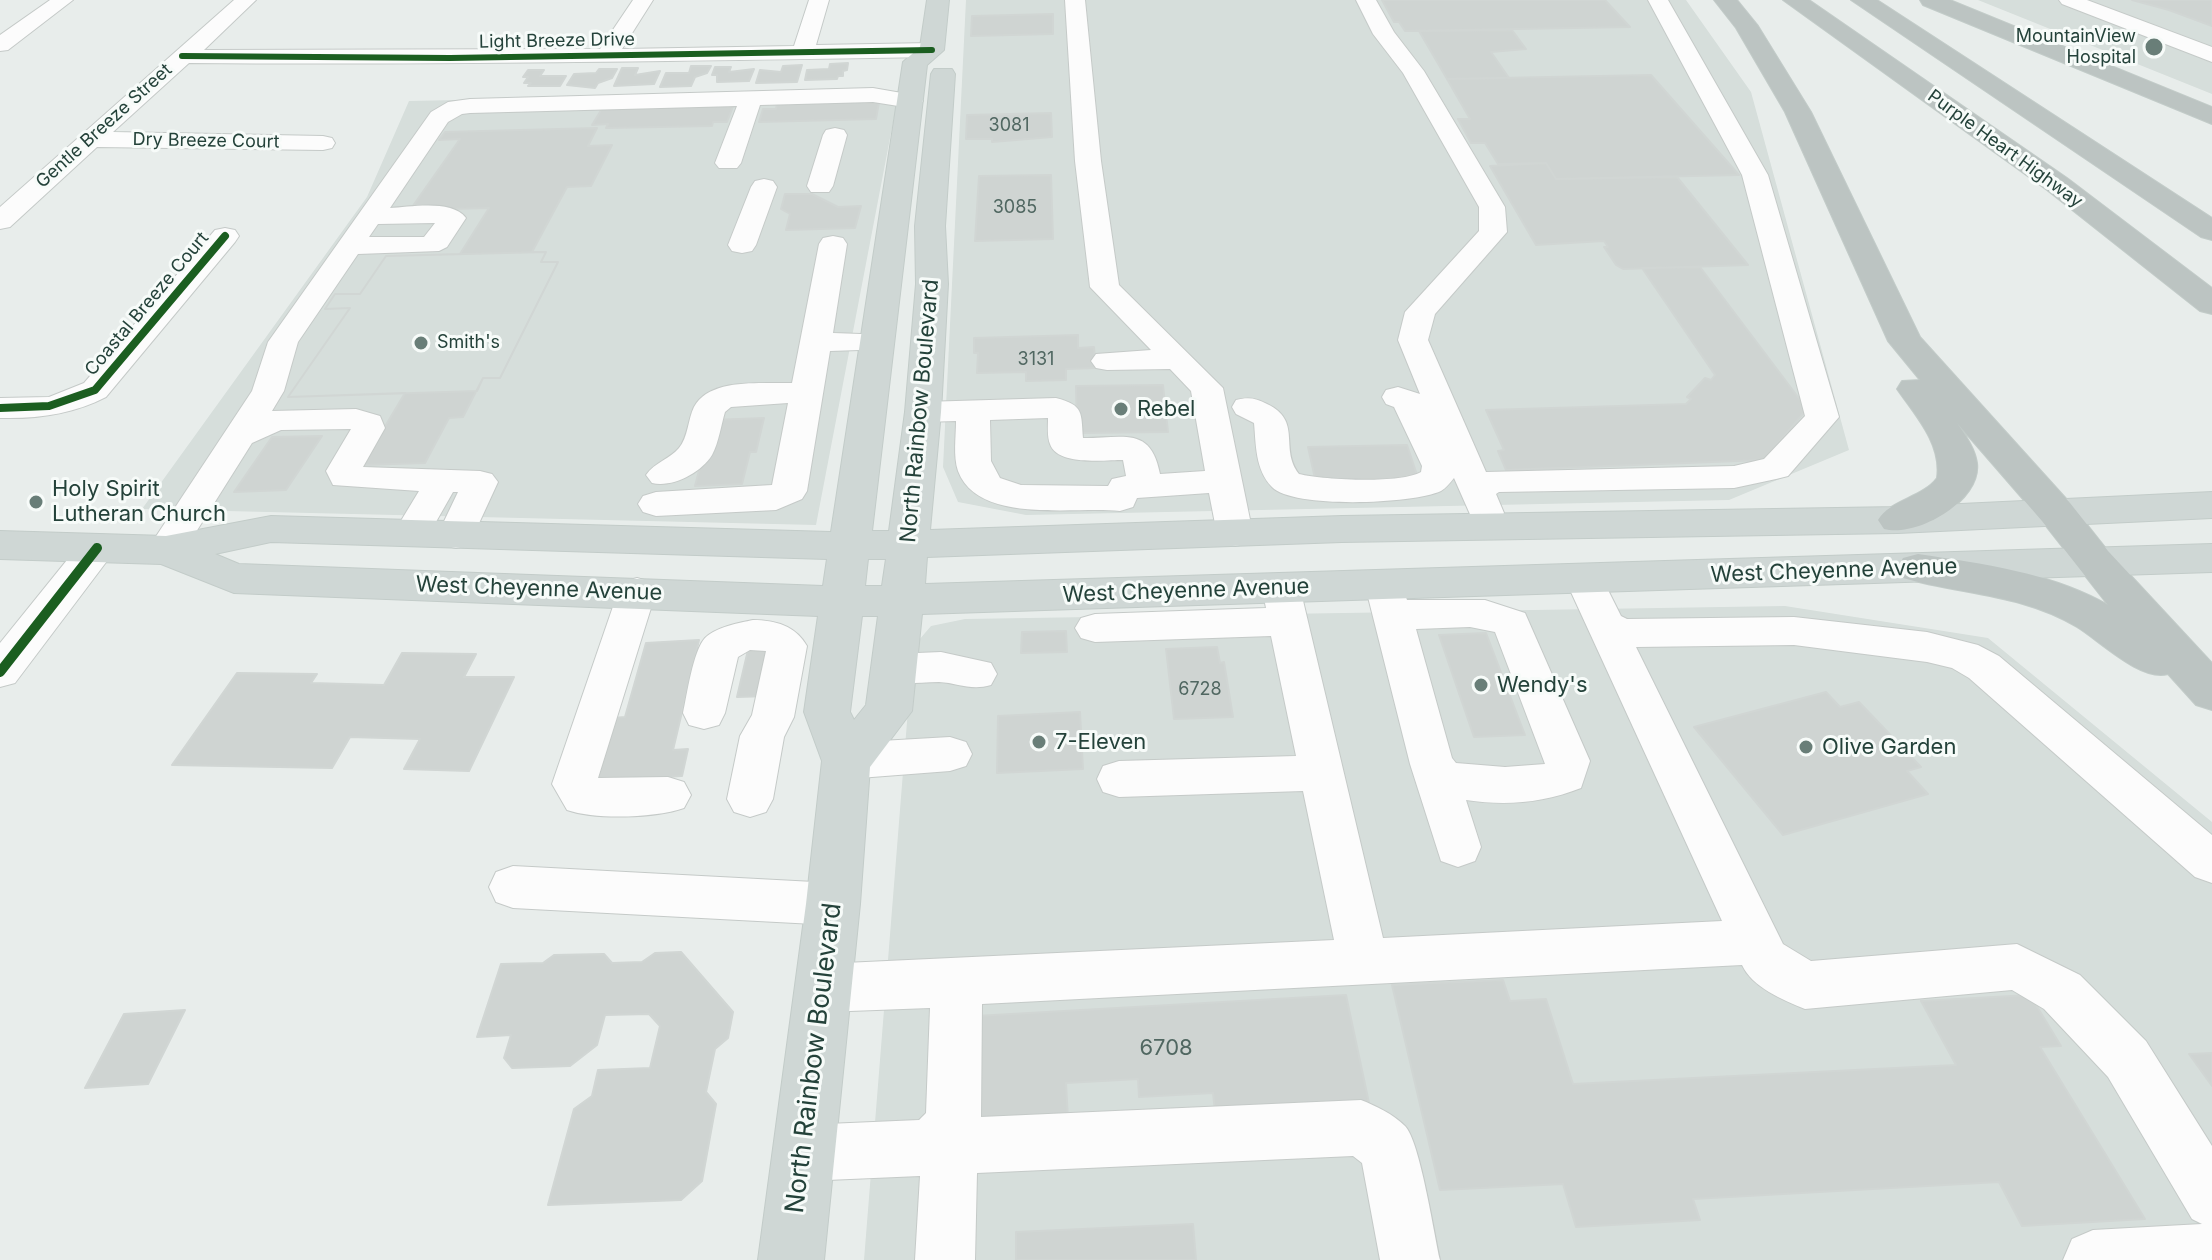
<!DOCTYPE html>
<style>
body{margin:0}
canvas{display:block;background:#e8edeb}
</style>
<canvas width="2212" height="1260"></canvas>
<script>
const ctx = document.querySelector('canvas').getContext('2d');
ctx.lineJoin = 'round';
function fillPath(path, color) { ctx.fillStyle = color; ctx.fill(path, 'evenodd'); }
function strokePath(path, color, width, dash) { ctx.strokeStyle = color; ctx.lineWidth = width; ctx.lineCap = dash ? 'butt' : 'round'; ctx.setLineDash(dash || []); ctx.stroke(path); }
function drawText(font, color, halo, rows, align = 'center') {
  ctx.font = font + ' Inter,sans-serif'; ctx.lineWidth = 6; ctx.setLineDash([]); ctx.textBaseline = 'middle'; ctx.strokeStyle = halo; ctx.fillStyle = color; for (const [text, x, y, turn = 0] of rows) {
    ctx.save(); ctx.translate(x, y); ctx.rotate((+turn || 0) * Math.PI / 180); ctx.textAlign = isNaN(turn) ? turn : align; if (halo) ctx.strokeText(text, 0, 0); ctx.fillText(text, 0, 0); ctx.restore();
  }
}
const built = new Path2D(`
 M 966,0 L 1686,0 L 1751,92 L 1849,450 L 1729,500 L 1026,515 L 958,502 L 943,467 Z
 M 1978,0 L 2212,0 L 2212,94 Z
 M 899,91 L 816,525 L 142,509 L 367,197 L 409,101 Z
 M 1785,606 L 1988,638 L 2212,822 L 2212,1260 L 864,1260 L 913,647 L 931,626 L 965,619 Z`);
const building = new Path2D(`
 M 1605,0 L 1630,27 L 1405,31 L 1399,22 L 1394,22 L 1382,0 Z
 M 2132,0 L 2212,0 L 2212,26 L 2169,10 Z
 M 1053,14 L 1053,34 L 971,36 L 972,16 Z
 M 1512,30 L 1526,49 L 1491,52 L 1509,78 L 1447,79 L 1419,31 Z
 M 848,63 L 847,70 L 843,71 L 843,76 L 838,76 L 837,79 L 805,80 L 807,70 L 829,69 L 830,64 Z
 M 802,65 L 797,82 L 756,83 L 760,70 L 781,72 L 783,66 Z
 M 691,66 L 711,66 L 707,73 L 695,77 L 691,86 L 660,87 L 666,73 L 689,73 Z
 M 715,67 L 731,67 L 729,72 L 754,69 L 749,81 L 717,82 L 717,75 L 712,75 Z
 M 622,68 L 638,68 L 635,75 L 660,71 L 654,84 L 614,86 Z
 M 599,69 L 617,69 L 612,78 L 598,83 L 595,88 L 567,85 L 574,74 L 596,73 Z
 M 528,70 L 544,70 L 540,76 L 566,76 L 560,86 L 528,86 L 531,83 L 524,83 L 528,77 L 523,77 Z
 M 1651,75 L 1739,175 L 1556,179 L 1546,163 L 1498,164 L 1485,143 L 1471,143 L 1458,119 L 1470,119 L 1447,79 Z
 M 879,102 L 876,119 L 759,122 L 763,109 L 776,109 L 777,104 Z
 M 734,104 L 727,122 L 713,122 L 712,126 L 606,128 L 608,124 L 592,125 L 603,107 Z
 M 1051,113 L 1052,137 L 992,142 L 992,139 L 966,139 L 967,115 Z
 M 597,128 L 588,146 L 612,145 L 591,186 L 567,187 L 532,252 L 546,252 L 541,262 L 558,262 L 500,378 L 483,378 L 463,417 L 449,418 L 425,463 L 362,465 L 405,393 L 288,397 L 350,308 L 325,309 L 335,294 L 360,294 L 386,256 L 460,254 L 489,208 L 410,210 L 460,139 L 439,140 L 445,132 Z
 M 1546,163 L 1556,179 L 1677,177 L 1748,265 L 1623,269 L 1616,265 L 1604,247 L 1608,247 L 1604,241 L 1536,245 L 1490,166 Z
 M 1051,175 L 1053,239 L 975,241 L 979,176 Z
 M 785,194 L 812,194 L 838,207 L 861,206 L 855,228 L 786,230 L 790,214 L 781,209 Z
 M 546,252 L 541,262 L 558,262 L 500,378 L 483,378 L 477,391 L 288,397 L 350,308 L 325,309 L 335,294 L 360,294 L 386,256 Z
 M 1700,267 L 1807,409 L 1764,460 L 1506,470 L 1498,451 L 1504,450 L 1486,410 L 1686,404 L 1691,399 L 1687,397 L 1705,378 L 1711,380 L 1715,375 L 1642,268 Z
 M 1078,335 L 1078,348 L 1094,347 L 1096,368 L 1066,369 L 1066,380 L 1026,381 L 1026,372 L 977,373 L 978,353 L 974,353 L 974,338 Z
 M 1163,385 L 1168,432 L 1077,433 L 1076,386 Z
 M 764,418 L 756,452 L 750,452 L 742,484 L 695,486 L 712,420 Z
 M 322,436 L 286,490 L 234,492 L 272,437 Z
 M 1407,445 L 1419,481 L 1316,483 L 1308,447 Z
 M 1066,631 L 1067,652 L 1021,653 L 1022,632 Z
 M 1486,633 L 1525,735 L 1474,737 L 1439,635 Z
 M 699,640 L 673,750 L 688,749 L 682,776 L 595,781 L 613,718 L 625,717 L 646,643 Z
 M 1217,647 L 1220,663 L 1224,662 L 1233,717 L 1174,719 L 1166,649 Z
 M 777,649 L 768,696 L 737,697 L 748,650 Z
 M 402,653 L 476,654 L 464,677 L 514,677 L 469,771 L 404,769 L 420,739 L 350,737 L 332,768 L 172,765 L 237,673 L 317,674 L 311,683 L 384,685 Z
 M 1826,692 L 1840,707 L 1859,702 L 1921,767 L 1907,771 L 1928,794 L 1783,835 L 1694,727 Z
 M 1080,712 L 1083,769 L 997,773 L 998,716 Z
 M 681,952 L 733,1012 L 728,1038 L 715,1049 L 706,1092 L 716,1104 L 702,1181 L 681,1200 L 548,1205 L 574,1109 L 592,1096 L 598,1070 L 650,1068 L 660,1026 L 649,1014 L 605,1015 L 597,1045 L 570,1066 L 512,1068 L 504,1058 L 511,1035 L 477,1037 L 501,964 L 543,963 L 554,955 L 604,954 L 612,963 L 642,962 L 655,953 Z
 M 1503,980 L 1510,1001 L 1546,999 L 1573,1084 L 1956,1065 L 1921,1001 L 2030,995 L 2061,1046 L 2040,1047 L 2145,1219 L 2022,1226 L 1999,1182 L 1693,1199 L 1700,1220 L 1576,1227 L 1563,1184 L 1440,1190 L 1392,985 Z
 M 1346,995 L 1369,1103 L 1215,1112 L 1213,1093 L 1139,1097 L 1138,1079 L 1066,1083 L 1068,1119 L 975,1125 L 976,1016 Z
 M 185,1010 L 148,1084 L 85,1088 L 124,1014 Z
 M 2212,1053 L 2212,1086 L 2189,1054 Z
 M 1193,1224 L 1196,1260 L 1016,1260 L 1016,1232 Z`);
const minor = new Path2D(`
 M 50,0 L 73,0 L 8,50 L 0,51 L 0,35 Z
 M 234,0 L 256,0 L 204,50 L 600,49 L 633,0 L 653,0 L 622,49 L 794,46 L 809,0 L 829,0 L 816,45 L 932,43 L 943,50 L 932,57 C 684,61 437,65 189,63 L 113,132 L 323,136 L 332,138 L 335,143 L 332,148 L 323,150 L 97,147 L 10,227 L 0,229 L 0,207 Z
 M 1065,0 L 1085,0 L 1101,161 L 1119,285 L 1223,388 L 1253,534 L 1248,543 L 1235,546 L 1222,543 L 1217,534 L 1209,493 L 1137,498 L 1133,507 L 1120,511 C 1075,506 978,525 958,471 C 953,456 956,437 956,421 L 923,422 L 911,419 L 906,412 L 911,405 L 923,402 L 1056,398 C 1084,405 1081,413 1083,438 C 1124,438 1151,426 1160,474 L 1205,471 L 1191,391 L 1170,369 L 1107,370 L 1096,368 L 1091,361 L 1096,354 L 1151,350 L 1090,287 L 1075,161 ZM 1048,418 C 1048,426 1047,437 1050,444 C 1057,466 1105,460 1123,460 L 1126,476 L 1112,479 L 1108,486 L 1021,485 L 1000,478 L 991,461 L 990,420 Z
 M 1356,0 L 1376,0 L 1394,32 L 1424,71 L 1505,207 L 1507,232 L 1435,314 L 1428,340 L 1486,472 L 1734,466 L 1764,459 L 1805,416 L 1742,175 L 1648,0 L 1668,0 L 1768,175 L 1839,417 L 1788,476 L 1776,479 L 1734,488 L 1499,492 L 1496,494 L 1504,513 L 1499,521 L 1486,525 L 1473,521 L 1454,478 C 1450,483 1446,488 1441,491 C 1414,504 1293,509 1272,487 C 1255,470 1256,444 1254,423 L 1236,414 L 1232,407 L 1236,400 C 1248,397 1256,398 1267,404 C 1303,421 1279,448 1299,474 C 1324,480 1400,484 1421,472 L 1422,466 L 1394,407 L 1386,404 L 1382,397 L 1386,390 L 1398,387 L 1420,394 L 1398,340 L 1405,312 L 1479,231 L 1479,207 L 1403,73 L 1373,34 Z
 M 2059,0 L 2087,0 L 2212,47 L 2212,62 L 2062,4 Z
 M 873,88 L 919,96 L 923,101 L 919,106 L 911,108 L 873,102 L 760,105 L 741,163 L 737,168 L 719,168 L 715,163 L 737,106 L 470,113 L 462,114 L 448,122 L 390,208 C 410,207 452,199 466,218 L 447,247 L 439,251 L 358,254 L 298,342 L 284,391 L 272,411 L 356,409 L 380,416 L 385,428 L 363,467 L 480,471 L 492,474 L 498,482 L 469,545 L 456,548 L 443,545 L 437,536 L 458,492 L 453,492 L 424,543 L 411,546 L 398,543 L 393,534 L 419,491 L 333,485 L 326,471 L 351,429 L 281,430 L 252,443 L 179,559 L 166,563 L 153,559 L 147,550 L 252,391 L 268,342 L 431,112 L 448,102 L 470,99 ZM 435,223 L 424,237 L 369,237 L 378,224 Z
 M 835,128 L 844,130 L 847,135 L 833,186 L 829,192 L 811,192 L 807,186 L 823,135 L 826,130 Z
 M 764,179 L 773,181 L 777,187 L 756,245 L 752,251 L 742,253 L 732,251 L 728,245 L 751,187 L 755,181 Z
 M 225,228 L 235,230 L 239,236 L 235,242 L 106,397 C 73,414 38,419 0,418 L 0,398 L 49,397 L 84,383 L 215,230 Z
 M 833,236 L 843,238 L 847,244 L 833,333 L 889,335 L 893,342 L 889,349 L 830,351 L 807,491 L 802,499 L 776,510 L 656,516 L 643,512 L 638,504 L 643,496 L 656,492 L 772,485 L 788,403 L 731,407 L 725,412 C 721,425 719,442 712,455 C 701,473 672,488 652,483 L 646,475 C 655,462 670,459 679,448 C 688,438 688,419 694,407 C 710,377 764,384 792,383 L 819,244 L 823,238 Z
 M 97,535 L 110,539 L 116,548 L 110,557 L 15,683 L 0,687 L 0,643 L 84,539 Z
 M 1584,566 L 1598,570 L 1621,616 L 1627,619 L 1794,617 L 1927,632 L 1978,645 L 1999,656 L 2212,835 L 2212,883 L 2195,877 L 1969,678 L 1952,668 L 1927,662 L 1794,645 L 1636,647 L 1783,944 L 1811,961 L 2017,944 L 2080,975 L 2146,1041 L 2212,1146 L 2212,1260 L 2063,1260 L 2072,1239 L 2093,1230 L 2202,1224 L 2192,1219 L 2108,1077 L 2044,1009 L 2012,990 L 1805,1009 C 1783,1000 1752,987 1742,965 L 982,1004 L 981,1117 L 1361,1100 C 1376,1106 1393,1114 1405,1126 C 1420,1141 1434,1234 1440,1260 L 1380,1260 L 1362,1163 L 1353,1156 L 977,1173 L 975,1260 L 915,1260 L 920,1176 L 804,1181 L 784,1173 L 776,1153 L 784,1133 L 804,1125 L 919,1120 L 926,1113 L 930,1008 L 823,1012 L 805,1005 L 797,988 L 805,971 L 823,964 L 1334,940 L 1303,791 L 1119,797 L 1103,792 L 1097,779 L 1103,766 L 1119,761 L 1296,756 L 1271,636 L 1095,642 L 1081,638 L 1075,628 L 1081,618 L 1095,614 L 1266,608 L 1262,588 L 1267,578 L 1281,575 L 1295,578 L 1300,588 L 1383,938 L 1722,921 L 1565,579 L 1570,570 Z
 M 1384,572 L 1398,576 L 1407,600 L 1485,600 L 1525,613 L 1590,761 L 1581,788 C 1543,803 1506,806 1466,800 L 1481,847 L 1475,861 L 1458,867 L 1441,861 L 1410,764 L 1365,585 L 1370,576 ZM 1470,627 L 1495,632 L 1545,764 L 1505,767 L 1456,763 L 1452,758 L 1416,629 Z
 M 637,578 L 651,582 L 656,592 L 598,778 L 668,777 L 684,782 L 691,795 L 684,808 C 655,818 596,820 567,810 L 552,784 L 618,592 L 623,582 Z
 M 753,620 C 775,620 796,626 807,646 L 794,717 L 784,737 L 773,799 L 766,812 L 750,817 L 734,812 L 727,799 L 740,736 L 752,715 L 766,651 L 750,650 L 738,657 L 725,713 L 719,725 L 704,729 L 689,725 L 683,713 C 687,695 693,651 705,638 C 716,627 739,623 753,620 Z
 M 941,652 L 991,663 L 997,674 L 991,685 C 971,691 958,683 939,682 C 918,682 900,686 879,680 L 873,669 L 879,658 L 894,654 Z
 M 950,737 L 966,742 L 972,754 L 966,766 L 950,771 L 846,779 L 830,773 L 824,761 L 830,749 L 846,743 Z
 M 513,866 L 833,883 L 850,889 L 857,904 L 850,919 L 833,925 L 513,908 L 496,902 L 489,887 L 496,872 Z`);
const major = new Path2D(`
 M 927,0 L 949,0 L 944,50 L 927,65 L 872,531 L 889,531 L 905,412 L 916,284 L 915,226 L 931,74 L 934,69 L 952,69 L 955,74 L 945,226 L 948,284 L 941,412 L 930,530 L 1342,516 L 1898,507 L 2212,492 L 2212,518 L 1898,533 L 1342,542 L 927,557 L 925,584 L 2212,544 L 2212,572 L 922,614 L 912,711 L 870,767 L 860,904 L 824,1260 L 758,1260 L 806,904 L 822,761 L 804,712 L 818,616 L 234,593 L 161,564 L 0,559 L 0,531 L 166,536 L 271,516 L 831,532 L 903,62 L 920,47 ZM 271,542 L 827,559 L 823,586 L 239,564 L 215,554 ZM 868,559 L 886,559 L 882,586 L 865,586 ZM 862,616 L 878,616 L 866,705 L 854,720 L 850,712 Z`);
const highway = new Path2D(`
 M 1714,0 L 1737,0 L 1758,26 L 1811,112 L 1920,337 L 2070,503 L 2108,551 L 2212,663 L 2212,710 L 2196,705 L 2168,674 C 2141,682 2100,641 2077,627 C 2022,594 1963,595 1903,578 L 1897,568 L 1903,558 L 1918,554 C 1983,564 2050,572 2108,605 L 2042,521 L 1957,423 C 1965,435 1975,448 1977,463 C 1982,501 1916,538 1884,529 L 1878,520 C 1891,499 1922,498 1937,478 C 1942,444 1915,415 1897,389 L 1902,381 L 1920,380 L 1888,341 L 1785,112 L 1736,28 Z
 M 1783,0 L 1809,0 L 2067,178 L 2212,288 L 2212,314 L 2200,311 L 2047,190 Z
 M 1851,0 L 1877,0 L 2212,218 L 2212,240 L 2201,237 Z
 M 1920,0 L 1950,0 L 2212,107 L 2212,124 L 1923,5 Z`);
const cyclewayFar2 = new Path2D(`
 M 182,56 L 450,58 L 932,50`);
const cyclewayFar1 = new Path2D(`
 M 0,408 L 49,406 L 95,390 L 225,236`);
const cycleway = new Path2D(`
 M 0,672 L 97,548`);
const markers = [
 [2154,47,10,"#697e78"],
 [421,343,8,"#697e78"],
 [1121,409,8,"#697e78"],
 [36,502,8,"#697e78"],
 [1481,685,8,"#697e78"],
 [1039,742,8,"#697e78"],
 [1806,747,8,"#697e78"]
];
const farPoinames = [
 ["MountainView",2136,37],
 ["Hospital",2136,58],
 ["Smith's",437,343,"left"]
];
const farStreetnames = [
 ["Light Breeze Drive",557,41,-1],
 ["Gentle Breeze Street",104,126,-42],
 ["Dry Breeze Court",206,141,1],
 ["Purple Heart Highway",2005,149,36],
 ["Coastal Breeze Court",147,304,-50]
];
const numberNames = [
 ["3081",1009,126],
 ["3085",1015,208],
 ["3131",1036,360],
 ["6728",1200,690]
];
const poiNames = [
 ["Rebel",1137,409],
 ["Holy Spirit",52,489],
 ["Lutheran Church",52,514],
 ["Wendy's",1497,685],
 ["7-Eleven",1055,742],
 ["Olive Garden",1822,747]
];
const streetNames = [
 ["North Rainbow Boulevard",920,411,-85],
 ["West Cheyenne Avenue",1834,571,-2],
 ["West Cheyenne Avenue",539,589,2],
 ["West Cheyenne Avenue",1186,591,-2]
];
const nearNumbernames = [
 ["6708",1166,1048]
];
const nearStreetnames = [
 ["North Rainbow Boulevard",814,1058,-83]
];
fillPath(built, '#d6dedb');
fillPath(building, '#cfd4d2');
strokePath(building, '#d1d6d4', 2);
strokePath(minor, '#c5cac8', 2);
strokePath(major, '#c3ccc9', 2);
strokePath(highway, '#c3ccc9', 2);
fillPath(minor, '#fcfcfc');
fillPath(major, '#cfd7d5');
fillPath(highway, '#bcc4c2');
strokePath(cyclewayFar2, '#1b5e20', 6);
strokePath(cyclewayFar1, '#1b5e20', 8);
strokePath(cycleway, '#1b5e20', 10);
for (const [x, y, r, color] of markers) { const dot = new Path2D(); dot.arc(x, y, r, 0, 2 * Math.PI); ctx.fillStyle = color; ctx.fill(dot); strokePath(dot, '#f7fbf9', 3); }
drawText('18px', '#24423a', '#f7fbf9', farPoinames, 'right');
drawText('18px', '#24423a', '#f7fbf9', farStreetnames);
drawText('18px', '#506761', null, numberNames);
drawText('22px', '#24423a', '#f7fbf9', poiNames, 'left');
drawText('22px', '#24423a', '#f7fbf9', streetNames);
drawText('22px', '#506761', null, nearNumbernames);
drawText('26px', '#24423a', '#f7fbf9', nearStreetnames);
</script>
